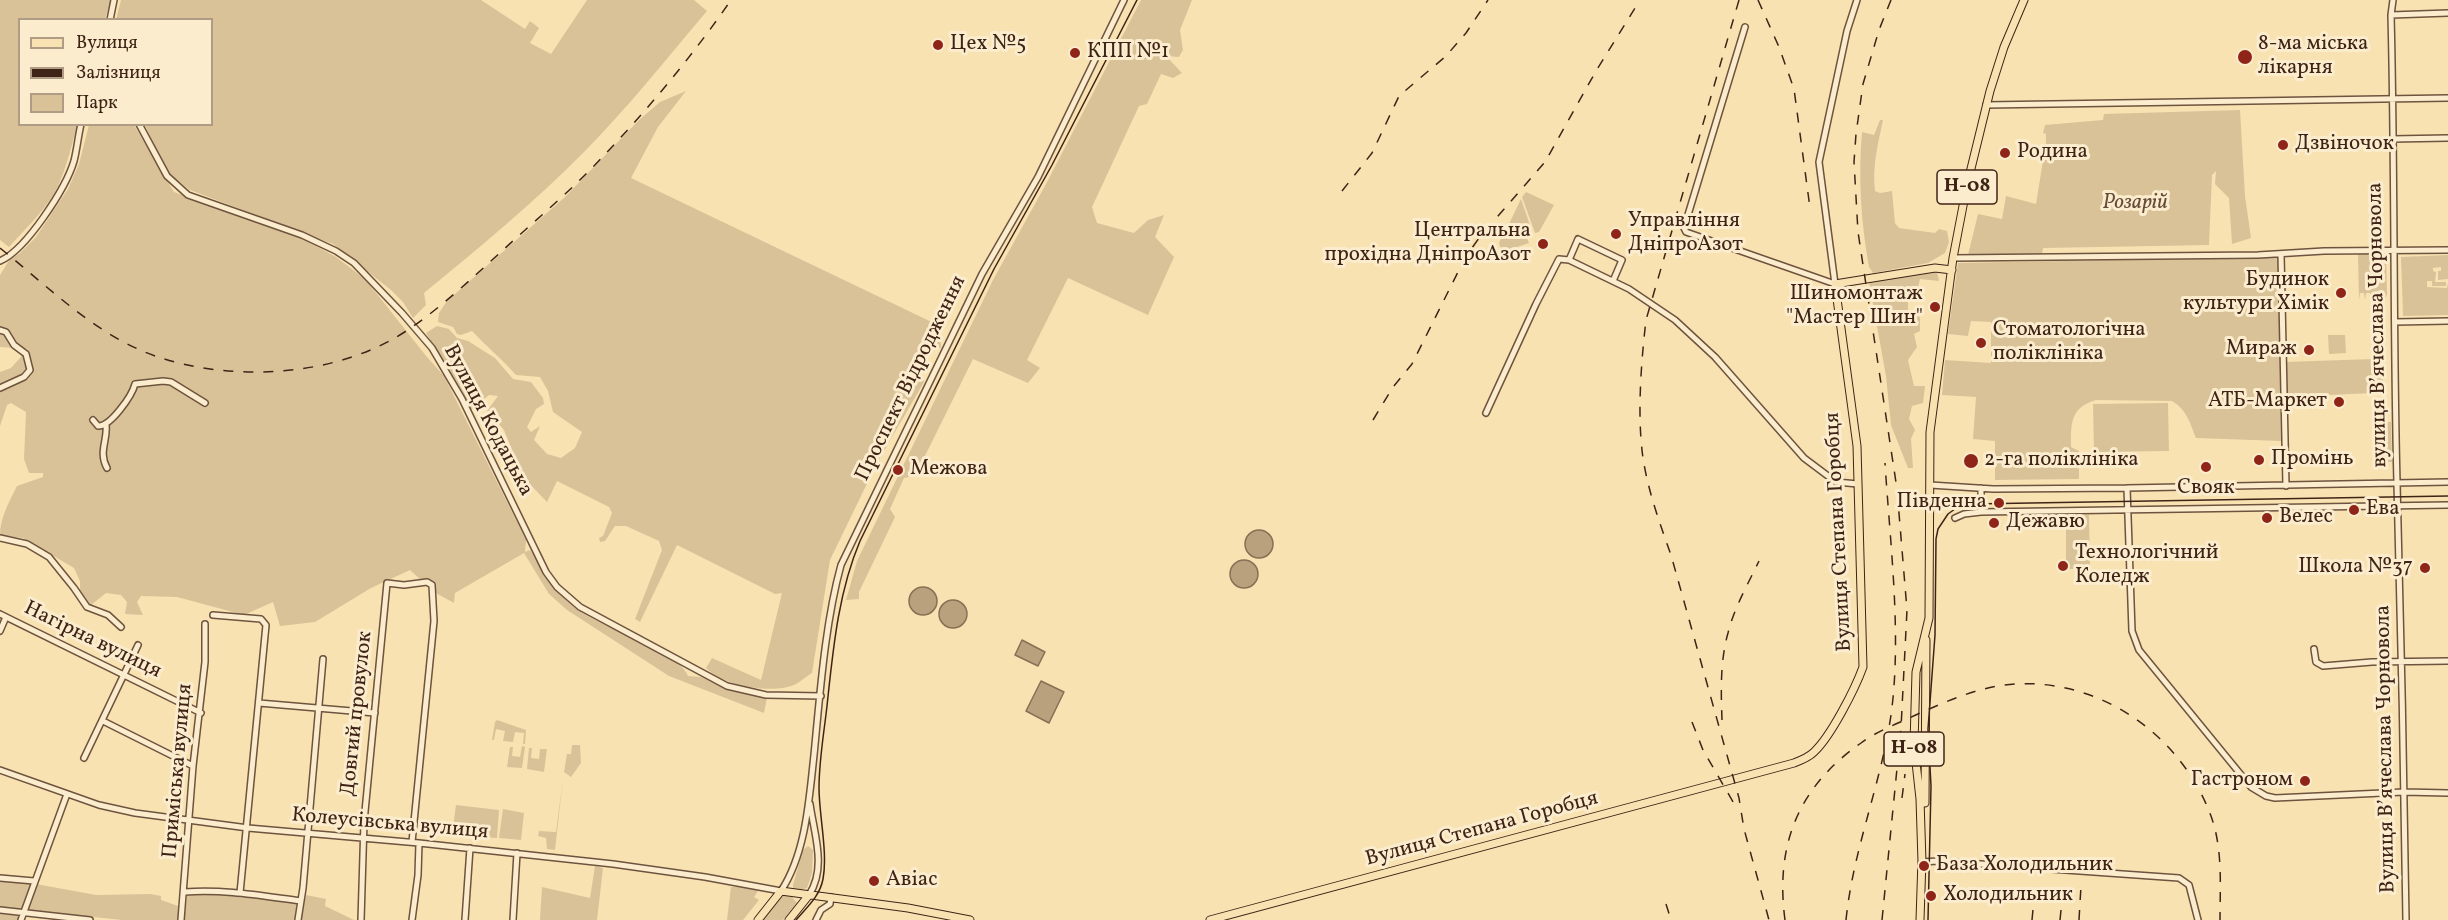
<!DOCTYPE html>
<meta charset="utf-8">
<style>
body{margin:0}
#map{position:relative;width:2448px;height:920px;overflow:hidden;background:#f8e2b2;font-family:Vollkorn,serif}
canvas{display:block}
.legend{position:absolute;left:18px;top:18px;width:195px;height:108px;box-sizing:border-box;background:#faeccd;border:2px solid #b09c84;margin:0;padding:8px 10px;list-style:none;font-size:18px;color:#402317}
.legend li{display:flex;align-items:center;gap:12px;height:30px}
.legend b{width:30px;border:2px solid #b09c84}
</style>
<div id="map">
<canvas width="2448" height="920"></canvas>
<ul class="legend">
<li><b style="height:8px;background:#f8e2b2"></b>Вулиця</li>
<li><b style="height:8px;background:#402317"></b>Залізниця</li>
<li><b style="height:16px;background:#d9c298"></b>Парк</li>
</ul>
</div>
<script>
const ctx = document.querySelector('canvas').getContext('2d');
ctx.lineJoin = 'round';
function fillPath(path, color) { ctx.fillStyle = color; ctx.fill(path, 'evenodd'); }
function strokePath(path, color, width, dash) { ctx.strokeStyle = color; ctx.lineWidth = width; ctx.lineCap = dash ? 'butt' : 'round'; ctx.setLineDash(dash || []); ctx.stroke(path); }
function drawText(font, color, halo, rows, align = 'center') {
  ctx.font = font + ' Vollkorn,serif'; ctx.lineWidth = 6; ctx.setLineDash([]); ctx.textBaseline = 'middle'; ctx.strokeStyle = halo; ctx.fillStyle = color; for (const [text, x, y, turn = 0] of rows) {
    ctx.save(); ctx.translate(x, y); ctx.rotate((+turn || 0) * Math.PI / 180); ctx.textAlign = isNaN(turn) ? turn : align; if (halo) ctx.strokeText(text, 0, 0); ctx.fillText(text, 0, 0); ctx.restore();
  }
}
const green = new Path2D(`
 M 0,0 L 111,0 L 105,19 L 20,20 L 20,124 L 77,125 C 72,145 67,165 59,184 C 48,208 26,228 9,247 L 0,240 Z
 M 121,0 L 481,0 L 525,29 L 530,21 L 539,28 L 530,43 L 551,54 L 587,0 L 694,0 L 707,11 C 668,57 630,105 587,149 C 536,201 480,247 424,293 L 426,305 L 413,318 L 403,302 L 391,290 L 333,244 L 190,190 L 168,173 L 145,125 L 212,124 L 212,20 L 116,20 Z
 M 1141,0 L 1192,0 L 1180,30 L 1183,50 L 1179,57 L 1166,56 L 1182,73 L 1173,78 L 1161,74 L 1147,104 L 1139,106 L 1092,207 L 1097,223 L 1134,233 L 1148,220 L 1164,215 L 1155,237 L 1174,257 L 1148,315 L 1068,278 L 1027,360 L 1040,368 L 1028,383 L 973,359 L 915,476 L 904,478 L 890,509 L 895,517 L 859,592 L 859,599 L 846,600 L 857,561 L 993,280 L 1046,184 Z
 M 686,91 L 658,127 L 631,178 L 940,326 L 941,348 C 913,347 916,362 924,382 L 877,463 L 830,560 L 812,673 C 807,676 801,681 796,684 C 773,695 723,686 706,668 L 712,658 L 761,680 L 782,593 L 775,594 L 677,545 L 640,622 L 635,619 L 662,550 L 659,541 L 626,526 L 615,526 L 605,541 L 600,542 L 599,538 L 603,536 L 612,513 L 609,507 L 557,481 L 547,502 L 523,477 L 504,430 L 487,411 L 498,396 L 489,395 L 471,410 L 426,333 L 437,326 L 449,329 L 457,338 L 468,341 L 495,358 L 513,379 L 531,382 L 543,398 L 544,404 L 536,409 L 527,427 L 531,432 L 540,426 L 534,440 L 547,454 L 561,458 L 575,448 L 582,432 L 553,412 L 548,391 L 540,377 L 516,375 C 502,359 486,346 472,331 L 461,335 L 457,334 L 453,327 L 438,322 L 439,313 L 447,301 L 565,197 L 639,120 L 660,102 Z
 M 2240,110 L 2245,196 L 2251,238 L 2232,244 L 2229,198 L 2215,184 L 2216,171 L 2212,175 L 2209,245 L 2043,248 L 2042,255 L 1968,255 L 1978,214 L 2002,219 L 2006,196 L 2036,204 L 2046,142 L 2046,134 L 2043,133 L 2045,125 L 2103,120 L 2104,114 Z
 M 1880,120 L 1883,120 C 1878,144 1872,166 1875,191 L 1880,193 L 1892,191 L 1895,223 L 1899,228 L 1935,233 L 1939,229 L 1947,231 L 1949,242 L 1945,253 L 1928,263 L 1873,273 L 1869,267 C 1861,222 1858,177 1862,132 L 1874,135 Z
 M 89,125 L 134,125 L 174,192 L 299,237 L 336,257 L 365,279 L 427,357 L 444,376 L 526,540 L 525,552 L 530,550 C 546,572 556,594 579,611 C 602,627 681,653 688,676 L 701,677 L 731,691 L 767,698 L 764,713 L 669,676 L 567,610 L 549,594 L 524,553 L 455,593 L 454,603 L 434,592 L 410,570 L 371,588 L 315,622 L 280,626 L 273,602 L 244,615 L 177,597 L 141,596 L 137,602 L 143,615 L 125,614 L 127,602 L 121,595 L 106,593 L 91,605 L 80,596 L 80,581 L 74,568 L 23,538 L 0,535 C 0,518 9,502 17,486 L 43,477 L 43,473 L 29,473 L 24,459 L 26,412 L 11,403 L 7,405 L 0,426 L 0,372 L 11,368 L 28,349 L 0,347 L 0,275 L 10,259 L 19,254 L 36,237 L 68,189 L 79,164 Z
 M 1526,192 L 1554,205 L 1539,232 L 1535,233 L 1522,197 Z
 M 1521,199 L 1533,234 L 1528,236 L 1508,226 Z
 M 1506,228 L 1527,238 L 1529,243 L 1502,252 L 1499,243 Z
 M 2358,254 L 2386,254 L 2387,295 L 2385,299 L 2377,299 L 2377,292 L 2373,293 L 2371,299 L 2370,293 L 2366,293 L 2365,300 L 2364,293 L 2360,293 L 2359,300 Z
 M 2448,255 L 2448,279 L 2438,280 L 2438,271 L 2441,271 L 2441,267 L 2433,268 L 2433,271 L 2436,272 L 2435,282 L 2446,282 L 2446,286 L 2432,286 L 2432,281 L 2427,281 L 2427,287 L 2447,288 L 2448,283 L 2448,315 L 2403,316 L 2401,257 Z
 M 2279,257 L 2281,441 L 2196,438 C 2190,423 2187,410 2172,401 L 2096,400 C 2070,408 2071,423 2071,447 L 2079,451 L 2079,479 L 1995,480 L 1995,441 L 1973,439 L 1976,397 L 1942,395 L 1945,360 L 1991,363 L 1991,322 L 1971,321 L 1968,336 L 1948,334 L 1958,263 Z
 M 1933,270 L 1937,272 L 1939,281 L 1920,279 L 1917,292 L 1905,287 L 1908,298 L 1908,313 L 1920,317 L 1920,331 L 1914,334 L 1917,347 L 1908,360 L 1914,386 L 1925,386 L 1923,403 L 1912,406 L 1909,419 L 1915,430 L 1911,439 L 1913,468 L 1908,468 L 1891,425 L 1886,376 L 1869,282 Z
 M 2328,335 L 2345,335 L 2346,353 L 2329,354 Z
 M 2374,359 L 2374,364 L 2383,364 L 2383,390 L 2373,393 L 2285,397 L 2284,362 Z
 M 2168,403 L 2169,451 L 2094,452 L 2093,404 Z
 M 2385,422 L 2391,422 L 2392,462 L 2386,462 Z
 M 2066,515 L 2089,515 L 2090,569 L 2066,569 Z
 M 497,720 L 526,730 L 525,744 L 523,744 L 524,733 L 515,732 L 513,742 L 503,741 L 505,731 L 496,729 L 494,740 L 492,740 L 495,722 Z
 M 572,745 L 580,745 L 581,763 L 571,777 L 564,772 L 567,754 L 571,754 Z
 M 522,746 L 525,747 L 522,768 L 507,767 L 510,747 L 513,747 L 512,756 L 520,757 Z
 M 529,748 L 532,748 L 531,758 L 539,759 L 540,749 L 547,749 L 544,772 L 527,769 Z
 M 563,778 L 555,850 L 547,849 L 546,838 L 538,836 L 539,831 L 556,832 Z
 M 456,805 L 499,810 L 497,838 L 452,835 Z
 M 503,809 L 524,813 L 521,840 L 499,838 Z
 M 808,846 L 813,850 L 812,873 L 807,888 L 799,890 L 793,888 L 793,885 L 803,850 Z
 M 595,866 L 603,868 L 597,920 L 540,920 L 542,887 L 590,898 Z
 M 0,880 L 32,882 L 18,920 L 0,920 Z
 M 36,884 L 96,895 L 150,894 L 161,896 L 161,900 L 181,907 L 181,920 L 122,920 L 27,910 Z
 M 731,887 L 748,887 L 758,891 L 754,897 L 759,900 L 743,920 L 727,920 Z
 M 204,892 L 297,902 L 295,920 L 184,920 L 187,896 Z
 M 306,895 L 326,899 L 325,906 L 354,920 L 301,920 Z
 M 787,895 L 792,897 L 797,903 L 783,920 L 761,920 L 782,896 Z`);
const water = new Path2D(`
 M1245 544a14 14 0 1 1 28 0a14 14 0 1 1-28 0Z
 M1230 574a14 14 0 1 1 28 0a14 14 0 1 1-28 0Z
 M909 601a14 14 0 1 1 28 0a14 14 0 1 1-28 0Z
 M939 614a14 14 0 1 1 28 0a14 14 0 1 1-28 0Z
 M 1022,640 L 1045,652 L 1038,666 L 1015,655 Z
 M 1041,681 L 1064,692 L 1049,723 L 1026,711 Z`);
const minor = new Path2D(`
 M 2393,0 L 2391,15 C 2395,171 2393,327 2397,483 C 2401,629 2404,774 2406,920
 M 2391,15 L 2448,13
 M 110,20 L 114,0
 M 1745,27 L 1684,228 L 1686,232 L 1835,284 L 1819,162 L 1847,31 L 1857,0
 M 1986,105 L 2448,98
 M 139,124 L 167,176 L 188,195 L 302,235 L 336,251 L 354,263 L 402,313 L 432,348 L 462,399 L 546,572 L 557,587 L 580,607 L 727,686 L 766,695 L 821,696
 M 2392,139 L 2448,138
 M 2281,254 L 2286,486
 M 1953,258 L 2258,255 L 2324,251 L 2448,250
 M 0,261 C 26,250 66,188 74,161 C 77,149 78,137 81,124
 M 1613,281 L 1622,260 L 1578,239 L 1569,260 L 1629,289 L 1675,320 L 1715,357 L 1804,458 L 1836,482 L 1858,484
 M 2395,322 L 2448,321
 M 0,330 L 6,332 L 14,345 L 26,354 L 30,370 L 24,377 L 0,388
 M 1486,413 L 1536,304 L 1559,259 L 1569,260
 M 93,420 L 98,426 C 110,427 132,396 135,384 L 163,381 L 171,382 L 205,403
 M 106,425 C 108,440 98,452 107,468
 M 1930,485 L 1993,489 L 2127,488 L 2448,482
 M 2127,488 L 2132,631 L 2139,650 L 2251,787 L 2266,796 L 2275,798 L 2404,792 L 2448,793
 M 1981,512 L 1981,488
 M 1955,518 L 1964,514 L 1981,512 L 2448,505
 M 0,538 L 27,544 L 49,557 L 74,588 L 87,607 L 108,615 L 121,627
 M 0,614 L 201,713
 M 213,615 L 261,619 L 266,625 L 240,893
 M 0,631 L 6,617
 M 2314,649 L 2316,662 L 2323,666 L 2372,662 L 2448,661
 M 259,703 L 375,713
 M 103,721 L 193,766
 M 84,758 L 138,645
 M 0,770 L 99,805 L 135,813 L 248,828 L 419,843 L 613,864 L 705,877 L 781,891 C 806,853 809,800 814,755 C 820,694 825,623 841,565 L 982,274 L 1038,177 L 1124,0
 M 1922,862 L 1938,861 L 2179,878 L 2189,885 L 2198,920
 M 0,878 L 34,881
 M 185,892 C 224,889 262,896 301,901
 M 809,895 C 827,867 814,834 810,804
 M 0,910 L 90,920
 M 21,920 L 67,794
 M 181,920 L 193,766 L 205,662 L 205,624
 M 298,920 L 303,888 L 323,659
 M 361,920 L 364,822 L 387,583 L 404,585 L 427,582 L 432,585 L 434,621 L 412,842
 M 412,920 L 418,875 L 419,843
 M 465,920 L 470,848
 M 513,920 L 517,853
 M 816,920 L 821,910 L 830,904 L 831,897`);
const major = new Path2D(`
 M 1925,803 L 1926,640
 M 1922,862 L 1920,799 L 1914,744 L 1916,672 L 1929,618 L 1930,432 L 1953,258 L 1967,185 L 1990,91 L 2004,47 L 2024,0
 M 758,920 L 781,891 L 908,908 L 970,920
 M 789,920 L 809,895
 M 1210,920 L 1794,763 C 1802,760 1809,757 1814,752 C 1831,736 1855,689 1863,667 L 1857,446 L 1835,284 L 1935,268 L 1952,270
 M 1920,920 L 1922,859`);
const tram = new Path2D(`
 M 796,920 C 807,907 820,896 823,879 C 828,853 819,815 819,788 C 819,760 824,733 827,706 C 833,650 838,593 860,541 L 994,269 L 1052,165 L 1137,0
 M 1928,920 L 1931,786 L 1928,729 L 1935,635 L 1936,539 L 1938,529 L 1948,514 L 1959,506 L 1971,504 L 2448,496`);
const rail = new Path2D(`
 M 1739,0 L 1646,320 C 1641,363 1637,416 1643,458 C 1648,491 1660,524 1671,555 L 1739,798 L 1744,829 L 1769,920
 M 1758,0 L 1779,47 L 1794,89 L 1810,208
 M 1342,191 L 1372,153 L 1399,96 L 1446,56 L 1466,33 L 1488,0
 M 0,248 C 50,288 96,336 158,357 C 230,381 324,377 391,340 C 427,321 471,279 502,251 C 530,225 560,200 587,173 C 639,120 689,61 731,0
 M 1373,420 L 1393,387 L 1412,364 L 1465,258 L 1479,238 L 1545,162 L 1596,71 L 1640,0
 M 1722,720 C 1721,692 1720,661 1728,633 C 1734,608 1748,584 1759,561
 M 1692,722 L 1703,750 L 1736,807
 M 1902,798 L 1905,774
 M 1666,904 L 1671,920
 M 1785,920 C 1775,845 1798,787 1861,743 C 1877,731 1899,723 1918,714 C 1945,702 1974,689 2004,685 C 2094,674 2180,732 2211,816 C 2223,849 2220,886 2220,920
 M 1846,920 C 1853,850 1881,784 1891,715 C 1902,636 1890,543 1885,463
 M 1882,920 L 1901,728 L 1907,610 L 1897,489 L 1858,232 L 1854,162 L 1856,134 L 1863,84 L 1879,30 L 1891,0
 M 2032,920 L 2034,899
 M 2060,920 L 2063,890
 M 2079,920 L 2081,886`);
const markers = [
 [938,45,6,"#8f2418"],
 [1075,53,6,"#8f2418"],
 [2245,57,8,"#8f2418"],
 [2283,145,6,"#8f2418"],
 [2005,153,6,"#8f2418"],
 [1616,234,6,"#8f2418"],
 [1543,244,6,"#8f2418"],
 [2341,293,6,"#8f2418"],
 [1935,307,6,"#8f2418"],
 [1981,343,6,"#8f2418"],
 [2309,350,6,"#8f2418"],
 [2339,402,6,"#8f2418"],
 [2259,460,6,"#8f2418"],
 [1971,461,8,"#8f2418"],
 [2206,467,6,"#8f2418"],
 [898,470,6,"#8f2418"],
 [1999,503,6,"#8f2418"],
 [2354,510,6,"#8f2418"],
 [2267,518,6,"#8f2418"],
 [1994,523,6,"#8f2418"],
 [2063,566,6,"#8f2418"],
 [2425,568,6,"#8f2418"],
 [2305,781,6,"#8f2418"],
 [1924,866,6,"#8f2418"],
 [874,881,6,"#8f2418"],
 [1931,896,6,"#8f2418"]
];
const shields = [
 [1967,187,60],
 [1914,749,60]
];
const shieldNames = [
 ["Н-08",1967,187],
 ["Н-08",1914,749]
];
const poiNames = [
 ["Цех №5",950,45],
 ["8-ма міська",2258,45],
 ["лікарня",2258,69],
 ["КПП №1",1087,53],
 ["Дзвіночок",2295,145],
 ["Родина",2017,153],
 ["Управління",1628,222],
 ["ДніпроАзот",1628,246],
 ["Центральна",1531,232,"right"],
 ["прохідна ДніпроАзот",1531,256,"right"],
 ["Будинок",2329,281,"right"],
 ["культури Хімік",2329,305,"right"],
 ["Шиномонтаж",1923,295,"right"],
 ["\"Мастер Шин\"",1923,319,"right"],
 ["Стоматологічна",1993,331],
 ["поліклініка",1993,355],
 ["Мираж",2297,350,"right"],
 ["АТБ-Маркет",2327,402,"right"],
 ["Промінь",2271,460],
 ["2-га поліклініка",1984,461],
 ["Межова",910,470],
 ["Свояк",2206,489,"center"],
 ["Південна",1987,503,"right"],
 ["Ева",2366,510],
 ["Велес",2279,518],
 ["Дежавю",2006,523],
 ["Технологічний",2075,554],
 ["Коледж",2075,578],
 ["Школа №37",2413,568,"right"],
 ["Гастроном",2293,781,"right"],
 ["База Холодильник",1936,866],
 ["Авіас",886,881],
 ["Холодильник",1943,896]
];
const parkNames = [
 ["Розарій",2135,204]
];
const streetNames = [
 ["вулиця Вʼячеслава Чорновола",2379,325,-91],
 ["Проспект Відродження",912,379,-64],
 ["Вулиця Кодацька",487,421,62],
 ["Вулиця Степана Горобця",1840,532,-93],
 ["Нагірна вулиця",92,641,26],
 ["Довгий провулок",358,714,-84],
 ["Вулиця Вʼячеслава Чорновола",2387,749,-91],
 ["Приміська вулиця",179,771,-85],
 ["Колеусівська вулиця",390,825,5],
 ["Вулиця Степана Горобця",1482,830,-15]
];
fillPath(green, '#d9c298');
fillPath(water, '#b9a17d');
strokePath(water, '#896f54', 1.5);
strokePath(minor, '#6e533e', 8);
strokePath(major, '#402317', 9);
strokePath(minor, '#faeccd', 5);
strokePath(major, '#f8e2b2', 7);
strokePath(tram, '#402317', 1.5);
strokePath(rail, '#402317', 1.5, [10, 10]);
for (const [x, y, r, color] of markers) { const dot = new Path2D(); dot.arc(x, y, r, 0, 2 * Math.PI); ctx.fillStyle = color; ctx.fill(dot); strokePath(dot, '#faeccd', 2); }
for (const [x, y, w] of shields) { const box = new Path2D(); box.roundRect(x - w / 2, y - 17, w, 34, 4.5); ctx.fillStyle = '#faeccd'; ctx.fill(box); strokePath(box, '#402317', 1.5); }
drawText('bold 20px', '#402317', null, shieldNames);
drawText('21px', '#402317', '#faeccd', poiNames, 'left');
drawText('italic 21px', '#664b37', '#faeccd', parkNames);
drawText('21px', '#402317', '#faeccd', streetNames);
</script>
